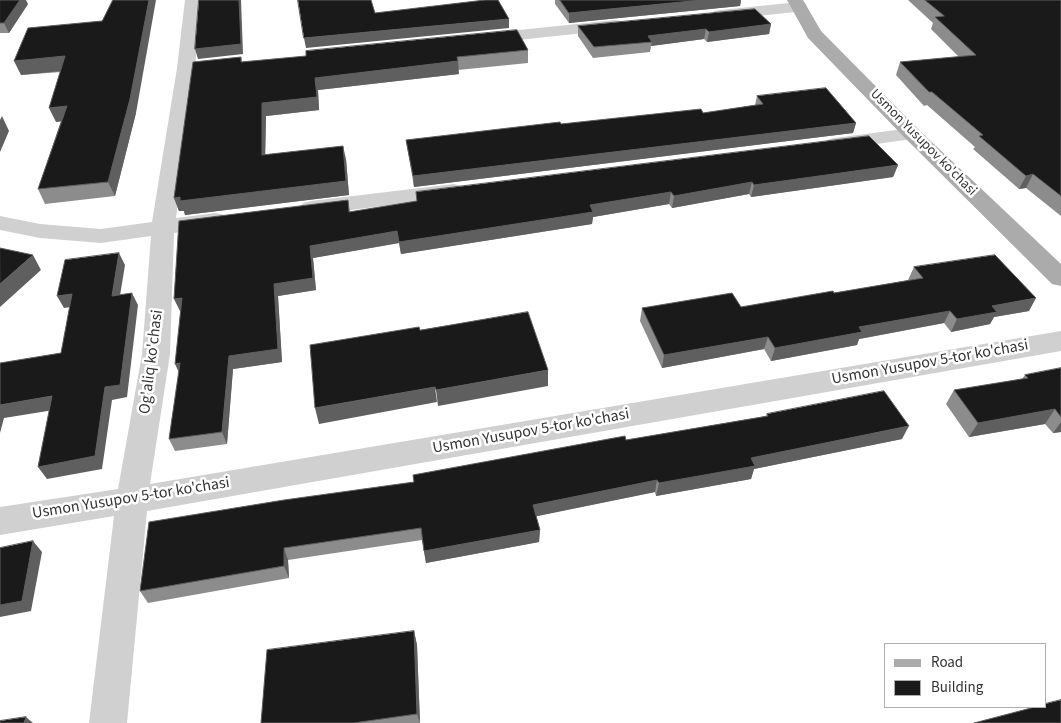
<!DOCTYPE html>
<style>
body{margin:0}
#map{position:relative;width:1061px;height:723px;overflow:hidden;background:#fff;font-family:"Source Sans 3",sans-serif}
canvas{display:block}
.legend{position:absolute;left:884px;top:643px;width:162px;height:65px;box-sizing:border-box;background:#fff;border:1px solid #adadad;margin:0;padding:6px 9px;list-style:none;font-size:15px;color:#333}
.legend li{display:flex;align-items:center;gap:10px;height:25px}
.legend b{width:25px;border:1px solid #adadad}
</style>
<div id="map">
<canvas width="1061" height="723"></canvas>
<ul class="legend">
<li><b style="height:6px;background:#ababab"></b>Road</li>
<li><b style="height:14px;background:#1a1a1a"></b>Building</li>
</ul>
</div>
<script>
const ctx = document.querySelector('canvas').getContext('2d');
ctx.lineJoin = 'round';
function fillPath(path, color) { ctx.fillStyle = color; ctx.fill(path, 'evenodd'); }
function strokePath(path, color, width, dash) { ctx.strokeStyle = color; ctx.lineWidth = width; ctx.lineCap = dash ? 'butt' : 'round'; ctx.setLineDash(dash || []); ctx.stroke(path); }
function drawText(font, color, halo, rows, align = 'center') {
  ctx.font = font + ' "Source Sans 3",sans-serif'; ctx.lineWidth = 5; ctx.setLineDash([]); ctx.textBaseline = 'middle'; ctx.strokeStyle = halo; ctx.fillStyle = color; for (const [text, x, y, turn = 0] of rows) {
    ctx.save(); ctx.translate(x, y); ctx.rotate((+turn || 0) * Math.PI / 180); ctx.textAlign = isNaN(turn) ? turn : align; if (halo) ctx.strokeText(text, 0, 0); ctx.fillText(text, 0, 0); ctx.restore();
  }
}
const street = new Path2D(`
 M 185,0 L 201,0 L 195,68 L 176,218 L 216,213 L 224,215 L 228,220 L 224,225 L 174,233 L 170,354 L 150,484 L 1061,331 L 1061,351 L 147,511 L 127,723 L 89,723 L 114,516 L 0,535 L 0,507 L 118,489 L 142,354 L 151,236 L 101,243 L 40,238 L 0,230 L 0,216 L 40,224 L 101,229 L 152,222 L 177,68 Z
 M 799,2 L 805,3 L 807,7 L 805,11 L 720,20 L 714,19 L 712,15 L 714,11 L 720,10 Z
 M 615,20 L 621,21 L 624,25 L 621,29 L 481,44 L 475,43 L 472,39 L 475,35 L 481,34 Z
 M 912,128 L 919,130 L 922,134 L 919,138 L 834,150 L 827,148 L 824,144 L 827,140 L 834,138 Z
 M 454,184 L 462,186 L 465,191 L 462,196 L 311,215 L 303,213 L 300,208 L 303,203 L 311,201 Z`);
const primary = new Path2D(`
 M 787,0 L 803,0 L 821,31 L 919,130 L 1061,264 L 1061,286 L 1052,284 L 905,138 L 808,38 Z`);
const wall = new Path2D(`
 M 0,0 L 28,4 L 9,33 L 0,33 Z
 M 555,0 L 741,0 L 740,6 L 569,23 L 555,4 Z
 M 908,0 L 1061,0 L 1061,216 L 1026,188 L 1019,189 L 973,149 L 975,147 L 927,105 L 924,106 L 896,75 L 900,62 L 959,57 L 931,29 L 933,23 Z
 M 771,24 L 769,34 L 707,42 L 704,39 L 651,46 L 650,52 L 593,58 L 578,36 L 578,26 Z
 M 28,28 L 136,113 L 115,196 L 45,204 L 38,189 L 61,121 L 56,122 L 61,72 L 21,75 Z
 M 528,50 L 528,63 L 458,70 L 459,74 L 318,90 L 319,110 L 266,116 L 265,154 L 346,159 L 349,195 L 185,215 L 184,211 L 179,211 L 174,198 L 241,57 L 242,62 Z
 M 757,96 L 856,123 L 853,133 L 414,187 L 406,140 L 561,124 L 703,113 L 755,105 Z
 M 898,165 L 893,177 L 751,197 L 749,194 L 672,208 L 669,204 L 593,217 L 592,224 L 401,254 L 399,243 L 313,258 L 316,290 L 278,296 L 282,362 L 233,369 L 227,444 L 175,451 L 169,439 L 179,373 L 181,311 L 180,311 L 348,200 L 350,212 L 417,201 L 416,192 Z
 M 914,267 L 1029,311 L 994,317 L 990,324 L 951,332 L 944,323 L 859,339 L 857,345 L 771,361 L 764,349 L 662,368 L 640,321 L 642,308 L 741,307 L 834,293 L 909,280 L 908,280 Z
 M 1061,368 L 1061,432 L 1053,433 L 1045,424 L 969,437 L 946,404 L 954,390 L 1022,379 L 1025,375 Z
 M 767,414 L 902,439 L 754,469 L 751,479 L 656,496 L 655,492 L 536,516 L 540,530 L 539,542 L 426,563 L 422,540 L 288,560 L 289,578 L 148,603 L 140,591 L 414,482 L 626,440 L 766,416 Z
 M 414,631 L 417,645 L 420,723 L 261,723 Z`);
const shadedWall = new Path2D(`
 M 20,0 L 26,0 L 28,4 L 9,33 L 4,23 Z
 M 149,0 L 156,0 L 136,113 L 115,196 L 108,182 Z
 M 239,0 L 241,0 L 243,54 L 198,59 L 195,49 Z
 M 702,0 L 741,0 L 740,6 L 569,23 L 569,13 Z
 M 509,19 L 509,28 L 306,48 L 304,38 Z
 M 771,24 L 769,34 L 707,42 L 709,32 Z
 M 706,29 L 704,39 L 651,46 L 652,42 L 648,36 Z
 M 65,56 L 71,70 L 21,75 L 14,61 Z
 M 458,61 L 459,74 L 318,90 L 319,110 L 266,116 L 265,168 L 262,155 L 262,103 L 315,78 Z
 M 67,106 L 73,120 L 56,122 L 49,108 Z
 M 2,116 L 9,131 L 0,152 L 0,120 Z
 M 856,123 L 853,133 L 414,187 L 413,176 Z
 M 343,146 L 346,159 L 349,195 L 185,215 L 184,211 L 179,211 L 174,198 Z
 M 898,165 L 893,177 L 751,197 L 754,185 Z
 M 1033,174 L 1026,188 L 1019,189 L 1026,176 Z
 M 752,182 L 749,194 L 672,208 L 674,196 Z
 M 671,192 L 669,204 L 593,217 L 592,224 L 401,254 L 399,242 L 590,205 Z
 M 397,231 L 399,243 L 313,258 L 316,290 L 278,296 L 282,362 L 233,369 L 227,444 L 222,432 L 229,356 L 274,284 L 310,246 Z
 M 119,253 L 125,265 L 118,308 L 112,296 Z
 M 33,255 L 41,270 L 0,307 L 0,284 Z
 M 132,293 L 138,305 L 127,397 L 112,400 L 102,469 L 47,479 L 38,467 L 105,387 Z
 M 72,294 L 79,306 L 64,308 L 57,296 Z
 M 182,298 L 187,310 L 180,311 L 174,299 Z
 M 1036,298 L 1029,311 L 994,317 L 990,324 L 951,332 L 957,319 L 992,306 Z
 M 950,311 L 944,323 L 859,339 L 857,345 L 771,361 L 775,348 L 859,327 Z
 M 768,337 L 764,349 L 662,368 L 664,355 Z
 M 180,363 L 181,377 L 175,364 Z
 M 548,370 L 548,386 L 438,406 L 436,390 Z
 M 435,387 L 437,402 L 319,424 L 315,408 Z
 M 52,396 L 60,409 L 4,418 L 0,433 L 0,405 Z
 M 1055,409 L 1045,424 L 969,437 L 978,423 Z
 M 1061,422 L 1061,432 L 1053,433 Z
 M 909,426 L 902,439 L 754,469 L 751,479 L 656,496 L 659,483 L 751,458 Z
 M 657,480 L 655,492 L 533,517 L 533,505 Z
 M 540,530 L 539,542 L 426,563 L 424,551 Z
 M 33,541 L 42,552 L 31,611 L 0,617 L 0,605 Z
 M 284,548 L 288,560 L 289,578 L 284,566 Z
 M 414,631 L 417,645 L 420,723 L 417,714 Z
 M 26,717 L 33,723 L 24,723 Z`);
const building = new Path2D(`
 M 0,0 L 20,0 L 4,23 L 0,23 Z
 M 113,0 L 149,0 L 130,99 L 108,182 L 38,189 L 67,106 L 49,108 L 65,56 L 14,61 L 28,28 L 102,21 Z
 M 199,0 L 239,0 L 241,44 L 195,49 Z
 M 298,0 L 371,0 L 375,13 L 485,0 L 498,0 L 509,19 L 304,38 Z
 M 560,0 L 702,0 L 569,13 Z
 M 925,0 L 1061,0 L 1061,196 L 1033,174 L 1026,176 L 979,136 L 983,135 L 932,92 L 929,92 L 900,62 L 976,55 L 935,17 L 944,16 Z
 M 755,9 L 771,24 L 709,32 L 706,29 L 648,36 L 652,42 L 594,47 L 578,26 Z
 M 517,30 L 528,50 L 457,57 L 458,61 L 315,78 L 317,97 L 262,103 L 262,155 L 343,146 L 346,181 L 180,201 L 180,197 L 174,198 L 193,62 L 241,57 L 241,62 L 306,56 L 306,51 Z
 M 826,88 L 856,123 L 413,176 L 406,140 L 560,122 L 561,124 L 701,109 L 703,113 L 763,104 L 757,96 Z
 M 869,136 L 898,165 L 754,185 L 752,182 L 674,196 L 671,192 L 590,205 L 593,212 L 399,242 L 397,231 L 310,246 L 313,278 L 274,284 L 278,349 L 229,356 L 222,432 L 169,439 L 180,363 L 175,364 L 182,298 L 174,299 L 179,221 L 348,200 L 349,212 L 417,201 L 416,192 Z
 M 0,248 L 33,255 L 0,284 Z
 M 119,253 L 112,296 L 132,293 L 120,385 L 105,387 L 95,456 L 38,467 L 52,396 L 0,405 L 0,363 L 61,353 L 72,294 L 57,296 L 65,260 Z
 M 995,255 L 1036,298 L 992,306 L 997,312 L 957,319 L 950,311 L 859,327 L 862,332 L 775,348 L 768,337 L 664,355 L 642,308 L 732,293 L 741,307 L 833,291 L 834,293 L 923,278 L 914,267 Z
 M 528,312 L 548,370 L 436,390 L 435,387 L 315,408 L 310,345 L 419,327 L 420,330 Z
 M 1061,368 L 1061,417 L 1055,409 L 978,423 L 954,390 L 1028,378 L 1025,375 Z
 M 884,391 L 909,426 L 751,458 L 755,466 L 659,483 L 657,480 L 533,505 L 540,530 L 424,551 L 421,528 L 284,548 L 284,566 L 140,591 L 149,522 L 284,500 L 414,482 L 413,475 L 625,436 L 626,440 L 768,416 L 767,414 Z
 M 33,541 L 22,601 L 0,605 L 0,548 Z
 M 414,631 L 417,714 L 353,723 L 261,723 L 267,650 Z
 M 1061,700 L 1061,723 L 974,723 L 1035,707 L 1045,707 L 1045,704 Z
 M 26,717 L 24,723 L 0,723 L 0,721 Z`);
const farStreetnames = [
 ["Usmon Yusupov ko'chasi",923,143,45]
];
const streetNames = [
 ["Og'aliq ko'chasi",152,362,-83],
 ["Usmon Yusupov 5-tor ko'chasi",930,363,-10],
 ["Usmon Yusupov 5-tor ko'chasi",531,432,-10],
 ["Usmon Yusupov 5-tor ko'chasi",131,499,-9]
];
fillPath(street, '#d0d0d0');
fillPath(primary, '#ababab');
fillPath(wall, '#8c8c8c');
fillPath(shadedWall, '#5f5f5f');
fillPath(building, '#1a1a1a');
strokePath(building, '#5f5f5f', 1);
drawText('14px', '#333', '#fff', farStreetnames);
drawText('16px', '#333', '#fff', streetNames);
</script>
